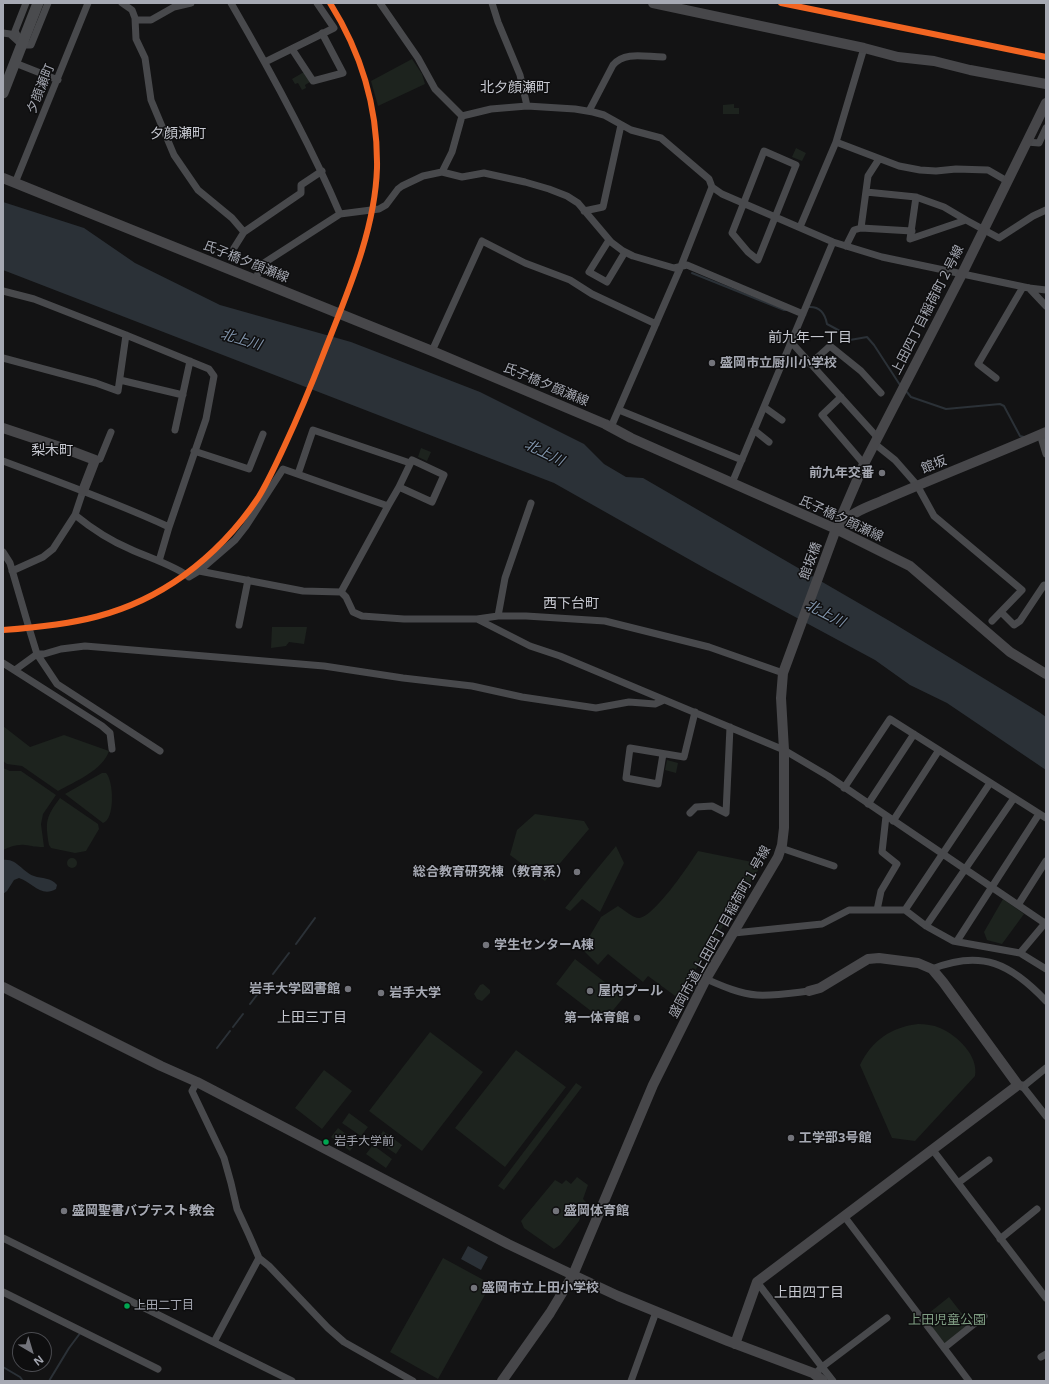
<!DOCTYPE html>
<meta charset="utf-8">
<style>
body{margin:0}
#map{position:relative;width:1049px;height:1384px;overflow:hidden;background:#131314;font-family:"Noto Sans",sans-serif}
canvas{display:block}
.frame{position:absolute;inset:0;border:4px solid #a6a9b3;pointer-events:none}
.north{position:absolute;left:12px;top:1332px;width:40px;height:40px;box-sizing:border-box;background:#0e0e0f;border:1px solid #4b4c51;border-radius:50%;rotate:142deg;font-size:11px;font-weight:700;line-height:16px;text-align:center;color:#a6a9b3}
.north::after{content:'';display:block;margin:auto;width:14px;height:18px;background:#73747b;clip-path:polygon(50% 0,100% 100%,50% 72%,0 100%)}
</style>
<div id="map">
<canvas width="1049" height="1384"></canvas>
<div class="frame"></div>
<div class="north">N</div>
</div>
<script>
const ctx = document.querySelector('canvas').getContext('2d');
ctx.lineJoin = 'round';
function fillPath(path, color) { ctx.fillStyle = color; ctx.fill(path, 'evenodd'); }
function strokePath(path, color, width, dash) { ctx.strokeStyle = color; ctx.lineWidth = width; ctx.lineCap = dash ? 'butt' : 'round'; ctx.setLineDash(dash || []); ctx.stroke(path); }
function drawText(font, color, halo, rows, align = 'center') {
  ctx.font = font + ' "Noto Sans","Noto Sans JP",sans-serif'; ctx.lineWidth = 3; ctx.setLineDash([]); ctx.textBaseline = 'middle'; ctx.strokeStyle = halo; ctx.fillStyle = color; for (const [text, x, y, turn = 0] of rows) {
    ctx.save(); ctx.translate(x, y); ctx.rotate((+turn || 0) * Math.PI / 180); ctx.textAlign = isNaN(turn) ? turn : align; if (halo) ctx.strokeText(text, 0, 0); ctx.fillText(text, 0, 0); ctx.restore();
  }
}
const green = new Path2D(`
 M 412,59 L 422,74 L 425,84 L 378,106 L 371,81 Z
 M 304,72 L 310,82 L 305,85 L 306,88 L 302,90 L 298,83 L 295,84 L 292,79 Z
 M 734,104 L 734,108 L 739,108 L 739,114 L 723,114 L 723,105 Z
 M 796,148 L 806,153 L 802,161 L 792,157 Z
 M 421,448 L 431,452 L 427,461 L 418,457 Z
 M 272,627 L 307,627 L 304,644 L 289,642 L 286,646 L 271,648 Z
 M 3,726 L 30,747 L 64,735 L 109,751 C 103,770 74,782 58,791 L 22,766 L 7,764 L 3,761 Z
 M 667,760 L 678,763 L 676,773 L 665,770 Z
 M 3,768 L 10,771 L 21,771 L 56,795 L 43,814 L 41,824 L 44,847 C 34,847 33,846 25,845 C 17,844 10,847 3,850 Z
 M 102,773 L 106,773 C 114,781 115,820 103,823 L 65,794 Z
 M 60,798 L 98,824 L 99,829 L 86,851 L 75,853 L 51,848 L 49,845 C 45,821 46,817 60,798 Z
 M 535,814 L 584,821 L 589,829 L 545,881 L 510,855 L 517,830 Z
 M 616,846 L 624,863 L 600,912 L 582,899 L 570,911 L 565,908 Z
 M 698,851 L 762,864 L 686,985 L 690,989 L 682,1001 L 648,976 L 643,982 L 608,954 L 598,965 L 582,949 L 601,917 L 618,906 C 624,910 633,918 639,918 C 654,917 689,865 698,851 Z
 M67 863a5 5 0 1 1 10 0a5 5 0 1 1-10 0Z
 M 1003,899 L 1024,914 L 1002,944 L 987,940 L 984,932 Z
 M 575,959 L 624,997 L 604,1021 L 556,984 Z
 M 483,984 L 490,990 L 490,993 L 482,1001 L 477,999 L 474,994 L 480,985 Z
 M 918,1024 C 926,1024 933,1025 940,1028 C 957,1035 979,1056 975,1076 L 915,1141 L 892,1138 L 860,1065 C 872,1040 892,1027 918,1024 Z
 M 430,1032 L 483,1072 L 422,1151 L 369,1111 Z
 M 516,1050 L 566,1087 L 505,1167 L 455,1128 Z
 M 324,1070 L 352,1091 L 322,1129 L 295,1108 Z
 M 576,1083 L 582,1087 L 504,1190 L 498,1186 Z
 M 349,1113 L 368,1127 L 361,1136 L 342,1123 Z
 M 338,1128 L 357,1142 L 350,1151 L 331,1137 Z
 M 383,1131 L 402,1145 L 396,1154 L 377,1141 Z
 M 373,1145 L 392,1159 L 386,1168 L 366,1154 Z
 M 577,1177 L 588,1185 L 583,1199 L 586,1202 L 579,1221 L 560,1245 L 554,1249 L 524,1228 L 521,1221 L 555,1180 L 562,1184 L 566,1180 L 571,1184 Z
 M 443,1258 L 491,1284 L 438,1379 L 390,1352 Z
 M 949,1297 L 970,1324 L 945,1344 L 924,1317 Z`);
const water = new Path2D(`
 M 3,202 L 84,228 L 135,263 L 220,305 L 351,342 L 480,392 L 584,444 L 604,464 L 626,477 L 643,478 L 893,623 L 1039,712 L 1046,717 L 1046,770 L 947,703 L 910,685 L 875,660 L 708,570 L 554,483 L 3,270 Z
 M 3,860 C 17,858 22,872 34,876 C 42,879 51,877 57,885 L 56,889 C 41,898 32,882 19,878 L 14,880 L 7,891 L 3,894 Z
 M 468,1246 L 488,1257 L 481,1270 L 461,1259 Z`);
const stream = new Path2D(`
 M 692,273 L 784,310 L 787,310
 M 808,307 C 820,306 825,313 827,324 L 840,331 L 850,340 L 867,337 L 874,345 L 900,385
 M 906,391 L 911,397 L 946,409 L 1000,404 L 1004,406 L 1020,436 L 1024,437
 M 296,944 L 315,918
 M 273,974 L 289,953
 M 250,1004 L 266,983
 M 233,1027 L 243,1014
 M 217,1048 L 230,1031
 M 3,1367 L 20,1377 L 23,1381
 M 49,1381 L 69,1348 L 81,1332`);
const street = new Path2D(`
 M 122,3 L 132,10 L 135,18 L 136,39 L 145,58 L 151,100 L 174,155 L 198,190 L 232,218 L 244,232
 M 231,3 C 271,72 309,141 340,214
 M 380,3 L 418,58 L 435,89 L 462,116
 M 492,3 L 498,22 L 520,75 L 527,106
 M 136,20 L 151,20 L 174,7 L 191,3
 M 3,33 L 10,34 L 22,45 L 31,45 L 48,3
 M 20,41 L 15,31 L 26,3
 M 292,49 L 313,81 L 343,73 L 322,33
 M 265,62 L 334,28 L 317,3
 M 15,63 L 58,80
 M 589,111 L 613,65 C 625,51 645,57 663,57
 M 462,116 L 491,109 L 527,106 L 575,109 L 593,112 L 604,115 L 631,130 L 661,138 L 709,179 L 712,187 L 722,194 L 833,242 L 882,257 L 1029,288 L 1046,290
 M 836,142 L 899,166 L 920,170 L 936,171 L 956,169 L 988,170 L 1007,181
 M 1027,142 L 1039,143 L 1046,128
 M 764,151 L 796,165 L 758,260 L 748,252 L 732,233 Z
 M 442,172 L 452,152 L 462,116
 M 15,183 L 88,3
 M 866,192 L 916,197 L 910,239 L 966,220 L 999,238 L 1033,216 L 1046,210
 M 916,197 L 944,207 L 966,220
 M 584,211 L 603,207 L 621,125
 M 800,227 L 836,142 L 864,48
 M 861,228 L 912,231
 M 609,240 L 589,272 L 607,282 L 625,252
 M 846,246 L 854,230 L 861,228 L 868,176 L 879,159
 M 234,248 L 244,232 L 301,193 L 301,185 L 322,171
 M 255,279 L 264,263 L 340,214 L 379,209 L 386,205 L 398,189 L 402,186 L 423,176 L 442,172 L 462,177 L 484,173 L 525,182 L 549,189 L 567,196 L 578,203 L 611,242 L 623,251 L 633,256 L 674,268 L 687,265 L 803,314
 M 1029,288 L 1046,306
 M 3,291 L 34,299 L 126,335 L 209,369 L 214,376 L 206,419 L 169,527
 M 791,342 L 878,438
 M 432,351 L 482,241 L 525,263 L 570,280 L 592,294 L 656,324
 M 3,358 L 96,383 L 118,391 L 126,335
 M 810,364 L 830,346 L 861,371 L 881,393
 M 996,378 L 978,364 L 1023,287
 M 120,380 L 183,395
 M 841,397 L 822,415 L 864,464
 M 764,407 L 782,420
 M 619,410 L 742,460
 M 611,427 L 681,266 L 712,187
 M 175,430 L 190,361
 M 754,430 L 769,442
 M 1040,434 L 1046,454
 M 875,444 L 895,460 L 917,485 L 934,516 L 1022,590 L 992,621
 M 194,451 L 249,469 L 263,434
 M 95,460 L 100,459 L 111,432
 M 3,461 C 59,482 115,502 169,527 L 159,561
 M 298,474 L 313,430 L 410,463
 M 732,483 L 833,242
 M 83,491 L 75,515 C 91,528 111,541 130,549 C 147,557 176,566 189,577 L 199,571 L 303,591 L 341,592 L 346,597 L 353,612 L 362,616 L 404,619 L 477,619 L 530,646 L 560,656 L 784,750 L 828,776 L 1046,924
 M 388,506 L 399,487 L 432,502 L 444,475 L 412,460 L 399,487
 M 3,552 L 10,563 L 29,628 L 37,654 L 57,684 L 160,751
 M 12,571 L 43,557 L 53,549 L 75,515
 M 199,571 L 235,540 L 246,526 L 283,469 L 388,506 L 341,592
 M 1001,612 L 1014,625 L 1020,621 L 1044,585 L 1046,586
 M 498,616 L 526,616 L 605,621 L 709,647 L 783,673
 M 477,619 L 498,616 L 505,578 L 531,503
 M 239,625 L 248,580
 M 3,663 L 102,726 L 110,733 L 112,749
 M 15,670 L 37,654 L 44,654 L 61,649 L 85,646 L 324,666 L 403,678 L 472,686 L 522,697 L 596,708 L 629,702 L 655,704 L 664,700
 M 663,754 L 658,784 L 626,778 L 630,748 L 684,757 L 695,712
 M 844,788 L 890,719 L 1046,818
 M 868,804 L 914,734
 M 690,813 L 696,807 L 712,806 L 726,813 L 730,727
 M 893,821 L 939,750
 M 781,848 L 834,866
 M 1018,905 L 1046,861
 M 877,910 L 881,891 L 897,864 L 882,852 L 886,816
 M 905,910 L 990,783
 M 926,926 L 1014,798
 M 734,933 L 822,924 L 849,910 L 905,910 L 926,926 L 953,941 L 1020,953 L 1046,969
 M 957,941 L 1039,814
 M 1020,953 L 1046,922
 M 932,969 C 982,949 1011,964 1046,1001
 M 706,979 C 722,986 740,994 757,995 C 774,996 792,993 809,991
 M 197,1082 L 192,1091 L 224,1158 L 231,1183 L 237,1209 L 249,1235 L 259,1258 L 269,1266 L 328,1328 L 344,1342 L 413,1381
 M 1018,1085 L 1024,1088 L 1046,1116
 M 1018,1085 L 1025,1085 L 1046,1068
 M 932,1149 L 1046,1298
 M 958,1183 L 989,1160
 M 844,1216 L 969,1381
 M 3,1238 L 292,1381
 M 1000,1239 L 1037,1209
 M 757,1282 L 822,1367 L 815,1374
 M 3,1292 L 158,1369
 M 214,1342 L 259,1258
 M 944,1348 L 984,1316
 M 1041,1357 L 1046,1354
 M 631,1381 L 656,1312
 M 833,1381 L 822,1367 L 887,1318`);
const secondary = new Path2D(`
 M 653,3 L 864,48 L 898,57 L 934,61 L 970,70 L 1046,84
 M 3,178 L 432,351 L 605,424 L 631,438 L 836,529 L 910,566 L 1010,652 L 1046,674
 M 3,428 L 66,449 L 95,460 L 83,491
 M 839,526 C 850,512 871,506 886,499 C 939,476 993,455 1046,432
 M 3,987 L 161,1066 L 197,1082 L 508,1244 L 573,1275 L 618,1296 L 728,1341 L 813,1373 L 823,1381
 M 735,1344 L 757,1282 L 1018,1085 L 943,982 L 932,969 L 918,963 L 879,958 L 868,959 L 820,988 L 809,991
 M 502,1381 L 550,1313 L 573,1275 L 653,1085 L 706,979 L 778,857 L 782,845 L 784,828 L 784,750 L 781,698 L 783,673 L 836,529 L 864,464 L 962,274 L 1046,103`);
const primary = new Path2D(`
 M 3,93 L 38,3`);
const rail1 = new Path2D(`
 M 781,3 L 1046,57
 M 3,630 C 71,625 126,617 183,576 C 212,555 238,528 258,498 C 268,482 276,464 284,447 C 298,417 311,386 323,355 C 346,296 375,232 377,168 C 378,108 362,54 330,3`);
const markers = [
 [712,363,4,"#73747b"],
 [882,473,4,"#73747b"],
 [577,872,4,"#73747b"],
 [486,945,4,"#73747b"],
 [348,989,4,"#73747b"],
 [590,991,4,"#73747b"],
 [381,993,4,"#73747b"],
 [637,1018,4,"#73747b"],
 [791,1138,4,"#73747b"],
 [326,1142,3.5,"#00a651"],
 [64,1211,4,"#73747b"],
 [556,1211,4,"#73747b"],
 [474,1288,4,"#73747b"],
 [127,1306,3.5,"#00a651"]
];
const busNames = [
 ["岩手大学前",334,1142],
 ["上田二丁目",134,1306]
];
const streetNames = [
 ["夕顔瀬町",41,89,-68],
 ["氏子橋夕顔瀬線",246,262,22],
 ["上田四丁目稲荷町２号線",928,310,-63],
 ["氏子橋夕顔瀬線",546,385,23],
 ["館坂",934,465,-22],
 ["氏子橋夕顔瀬線",841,519,25],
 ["館坂橋",811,561,-70],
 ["盛岡市道上田四丁目稲荷町１号線",720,932,-61]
];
const poiNames = [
 ["盛岡市立厨川小学校",720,363],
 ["前九年交番",874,473,"right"],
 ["総合教育研究棟（教育系）",569,872,"right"],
 ["学生センターA棟",494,945],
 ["岩手大学図書館",340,989,"right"],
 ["屋内プール",598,991],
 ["岩手大学",389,993],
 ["第一体育館",629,1018,"right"],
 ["工学部3号館",799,1138],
 ["盛岡聖書バプテスト教会",72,1211],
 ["盛岡体育館",564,1211],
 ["盛岡市立上田小学校",482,1288]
];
const parkNames = [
 ["上田児童公園",947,1320]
];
const neighbourhoodNames = [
 ["北夕顔瀬町",515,88],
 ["夕顔瀬町",178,134],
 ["前九年一丁目",810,338],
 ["梨木町",52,451],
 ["西下台町",571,604],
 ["上田三丁目",312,1018],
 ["上田四丁目",809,1293]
];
const waterNames = [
 ["北上川",241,340,17],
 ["北上川",544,453,26],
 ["北上川",825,614,27]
];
fillPath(green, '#1d231e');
fillPath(water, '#2b3137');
strokePath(stream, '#2b3137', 2);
strokePath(street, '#48494c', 7);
strokePath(secondary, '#47474a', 10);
strokePath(primary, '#4a4b4e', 11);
strokePath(rail1, '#f26522', 6);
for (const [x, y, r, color] of markers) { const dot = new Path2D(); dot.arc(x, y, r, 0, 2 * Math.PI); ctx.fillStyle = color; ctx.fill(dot); strokePath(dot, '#0e0e0f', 1.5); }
drawText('12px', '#a6a9b3', '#0e0e0f', busNames, 'left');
drawText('13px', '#a6a9b3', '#0e0e0f', streetNames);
drawText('bold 13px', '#a6a9b3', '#0e0e0f', poiNames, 'left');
drawText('13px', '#7e9c82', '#0e0e0f', parkNames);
drawText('14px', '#c6c8d0', '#0e0e0f', neighbourhoodNames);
drawText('italic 14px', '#8094ab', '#0e0e0f', waterNames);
</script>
